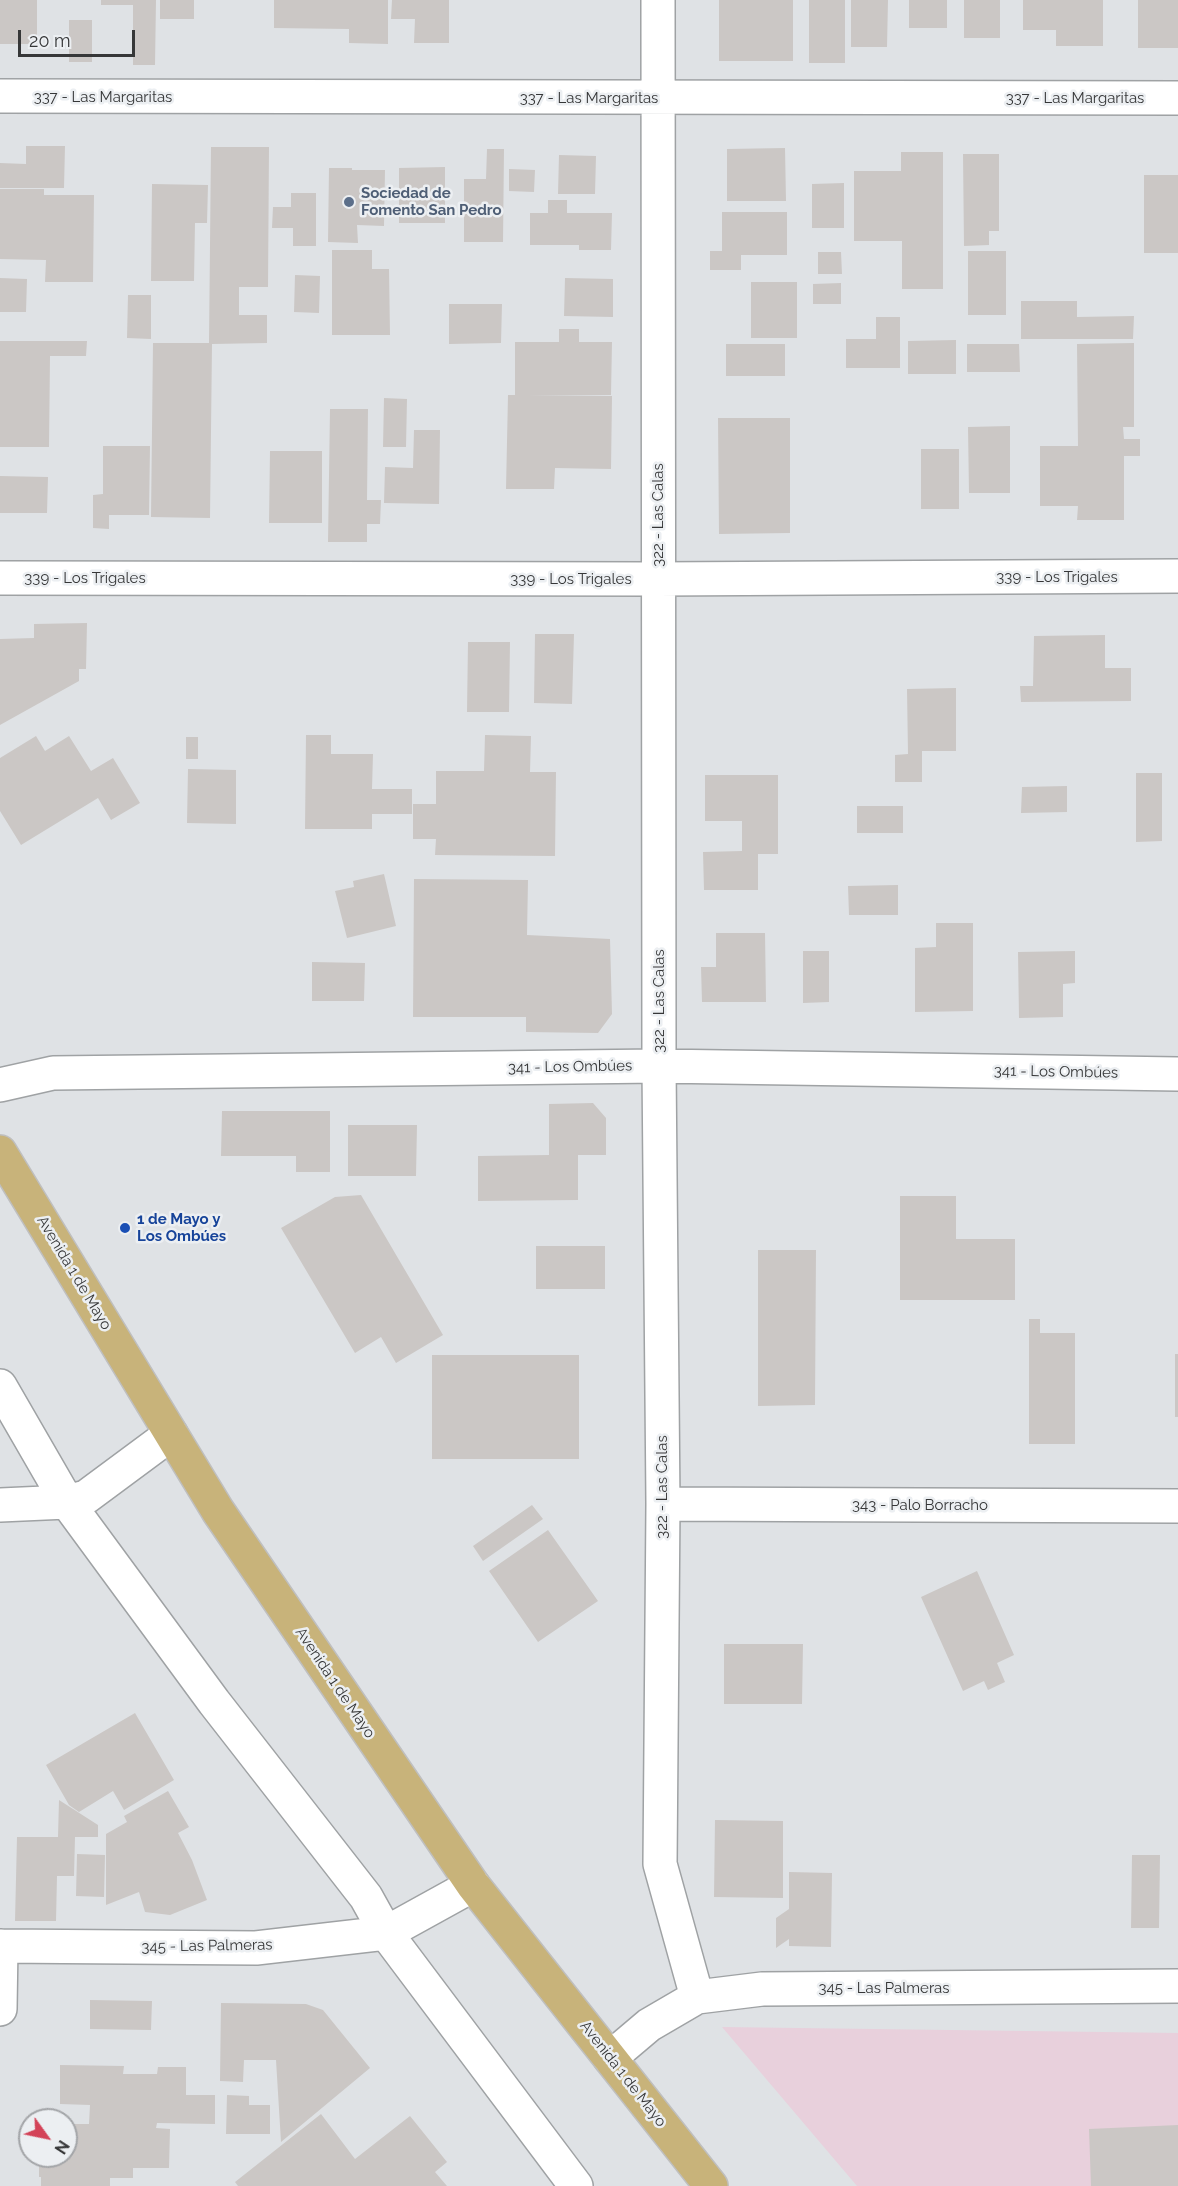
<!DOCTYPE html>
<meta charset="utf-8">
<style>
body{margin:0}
#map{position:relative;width:1178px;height:2186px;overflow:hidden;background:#dfe2e5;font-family:Raleway,sans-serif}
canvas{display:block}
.north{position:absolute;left:18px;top:2108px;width:60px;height:60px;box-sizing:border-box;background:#eceff2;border:2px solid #a3a5a8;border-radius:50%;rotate:123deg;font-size:16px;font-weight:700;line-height:24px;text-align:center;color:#363738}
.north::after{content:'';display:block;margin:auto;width:21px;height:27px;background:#d34358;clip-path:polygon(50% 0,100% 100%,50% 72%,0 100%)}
.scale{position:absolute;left:18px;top:30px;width:117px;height:27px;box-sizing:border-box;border:3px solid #363738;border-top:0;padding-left:8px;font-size:18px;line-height:21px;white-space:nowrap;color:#363738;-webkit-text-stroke:4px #eceff2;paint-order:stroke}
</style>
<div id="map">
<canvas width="1178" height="2186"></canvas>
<div class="north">N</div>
<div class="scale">20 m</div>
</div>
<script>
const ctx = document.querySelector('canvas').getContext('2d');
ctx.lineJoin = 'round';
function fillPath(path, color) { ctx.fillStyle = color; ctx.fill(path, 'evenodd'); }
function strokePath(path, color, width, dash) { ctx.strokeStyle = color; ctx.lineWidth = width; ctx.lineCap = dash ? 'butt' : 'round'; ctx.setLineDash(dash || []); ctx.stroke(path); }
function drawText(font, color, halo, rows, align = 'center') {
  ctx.font = font + ' Raleway,sans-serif'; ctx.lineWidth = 5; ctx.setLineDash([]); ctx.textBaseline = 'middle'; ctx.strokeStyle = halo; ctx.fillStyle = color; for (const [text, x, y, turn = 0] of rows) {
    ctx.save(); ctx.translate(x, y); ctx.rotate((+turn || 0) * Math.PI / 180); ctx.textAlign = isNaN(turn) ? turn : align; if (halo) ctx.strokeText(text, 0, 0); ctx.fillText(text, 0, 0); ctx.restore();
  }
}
const commercial = new Path2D(`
 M 722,2027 L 1178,2033 L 1178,2186 L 857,2186 Z`);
const building = new Path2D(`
 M 0,0 L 37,0 L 37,44 L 0,44 Z
 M 101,0 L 156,0 L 155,65 L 133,65 L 133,5 L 101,5 Z
 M 160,0 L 194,0 L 194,19 L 160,19 Z
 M 274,0 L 388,0 L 388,44 L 349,43 L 349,29 L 274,28 Z
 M 392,0 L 449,0 L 449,43 L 414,43 L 415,19 L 391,19 Z
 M 719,0 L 793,0 L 793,61 L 719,61 Z
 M 809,0 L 845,0 L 845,63 L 809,63 Z
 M 851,0 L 888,0 L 887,47 L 851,47 Z
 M 909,0 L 947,0 L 947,28 L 909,28 Z
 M 964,0 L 1000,0 L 1000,38 L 964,38 Z
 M 1023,0 L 1103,0 L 1103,46 L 1056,46 L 1056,30 L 1023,30 Z
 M 1138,0 L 1178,0 L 1178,48 L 1138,48 Z
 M 69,20 L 92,20 L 92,62 L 69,62 Z
 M 26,146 L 65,146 L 64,188 L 0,188 L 0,163 L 26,164 Z
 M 211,147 L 269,147 L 268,287 L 239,287 L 239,315 L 267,315 L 267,343 L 212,344 L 210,518 L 151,517 L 153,343 L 209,343 Z
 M 785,148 L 786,201 L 727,201 L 727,149 Z
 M 487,149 L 504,149 L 503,242 L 464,242 L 464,179 L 486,179 Z
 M 901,152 L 943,152 L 943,289 L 902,289 L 902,241 L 854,241 L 854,171 L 901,171 Z
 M 963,154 L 999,154 L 999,231 L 989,231 L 989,245 L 964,246 Z
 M 559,155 L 596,156 L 595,194 L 558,194 Z
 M 445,167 L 445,223 L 399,223 L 399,168 Z
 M 329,168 L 352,168 L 352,170 L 385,170 L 384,226 L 357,225 L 358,243 L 328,242 Z
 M 509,169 L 535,170 L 534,192 L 509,191 Z
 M 1144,175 L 1178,175 L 1178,253 L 1144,253 Z
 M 844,183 L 844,228 L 812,228 L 812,184 Z
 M 152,184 L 208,185 L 207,223 L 195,223 L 194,281 L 151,281 Z
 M 0,189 L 44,189 L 44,195 L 94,195 L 93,282 L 45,282 L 46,260 L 0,259 Z
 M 291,193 L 316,193 L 316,246 L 293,246 L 293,228 L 272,228 L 273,207 L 291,207 Z
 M 548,200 L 567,200 L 567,213 L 612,213 L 611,250 L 579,250 L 579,245 L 530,245 L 530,213 L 548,213 Z
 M 722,212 L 787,212 L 787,255 L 741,255 L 741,270 L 710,270 L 710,251 L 722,251 Z
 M 332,250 L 372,250 L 372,269 L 389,269 L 390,335 L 332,335 Z
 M 968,251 L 1006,251 L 1006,315 L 968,315 Z
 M 818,252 L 841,252 L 842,274 L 818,274 Z
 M 295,275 L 320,276 L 319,313 L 294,312 Z
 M 0,278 L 27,279 L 26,312 L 0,312 Z
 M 565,278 L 613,279 L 613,317 L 564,316 Z
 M 751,282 L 797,282 L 797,338 L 751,338 Z
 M 841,283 L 841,304 L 813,304 L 813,284 Z
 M 128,295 L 151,295 L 151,339 L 127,338 Z
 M 1021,301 L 1077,301 L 1077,317 L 1134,316 L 1133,339 L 1021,339 Z
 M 449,304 L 502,304 L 501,343 L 449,344 Z
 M 876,317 L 900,317 L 900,368 L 846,368 L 846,339 L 876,339 Z
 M 559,329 L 579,329 L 579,342 L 612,342 L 611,395 L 528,395 L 612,396 L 611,469 L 555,468 L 554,489 L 506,489 L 508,395 L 515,395 L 515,342 L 559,342 Z
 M 956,340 L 956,374 L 908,374 L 908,341 Z
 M 0,341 L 87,341 L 86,356 L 50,356 L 49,447 L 0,447 Z
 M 1134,343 L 1134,427 L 1123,427 L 1124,439 L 1140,439 L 1140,456 L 1124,456 L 1124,520 L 1077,520 L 1078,506 L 1040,506 L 1040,446 L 1078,446 L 1077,344 Z
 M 726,344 L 785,344 L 785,376 L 726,376 Z
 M 967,344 L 1019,344 L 1020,372 L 967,372 Z
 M 384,398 L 407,399 L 406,447 L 383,447 Z
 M 330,409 L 368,409 L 367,500 L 381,500 L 380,524 L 367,524 L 367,542 L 328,542 Z
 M 718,418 L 790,418 L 790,533 L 719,534 Z
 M 1010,426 L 1010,493 L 969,493 L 968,427 Z
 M 414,430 L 440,430 L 439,504 L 384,503 L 385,467 L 413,468 Z
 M 103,446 L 150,446 L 149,515 L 109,515 L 109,529 L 93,528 L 93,495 L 103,494 Z
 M 921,449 L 959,449 L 959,509 L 921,509 Z
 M 270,451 L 322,451 L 322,523 L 269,523 Z
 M 0,476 L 48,477 L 47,513 L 0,513 Z
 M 87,623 L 86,669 L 79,669 L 79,681 L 0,725 L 0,639 L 34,638 L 34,624 Z
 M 535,634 L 574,634 L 572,704 L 534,703 Z
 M 1105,635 L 1105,668 L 1131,668 L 1131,701 L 1021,702 L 1020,686 L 1033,686 L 1034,636 Z
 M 468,642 L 510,642 L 509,712 L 467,712 Z
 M 956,688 L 956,751 L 922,751 L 922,782 L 895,782 L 895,755 L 908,754 L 907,689 Z
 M 306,735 L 331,735 L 331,754 L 373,754 L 372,789 L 412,789 L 412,814 L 372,814 L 372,829 L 305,829 Z
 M 485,735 L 531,736 L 530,772 L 556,772 L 555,856 L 435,855 L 436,839 L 413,839 L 413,804 L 436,804 L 436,771 L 484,771 Z
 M 36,736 L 45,751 L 69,736 L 91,771 L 113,758 L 140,803 L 111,820 L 98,798 L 21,845 L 0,811 L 0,758 Z
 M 186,737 L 198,737 L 198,759 L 186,759 Z
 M 188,769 L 236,770 L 236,824 L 187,823 Z
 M 1136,773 L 1162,773 L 1162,841 L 1136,842 Z
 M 705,775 L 778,775 L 778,854 L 758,854 L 758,890 L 704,890 L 703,852 L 742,851 L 742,821 L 705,821 Z
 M 1067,786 L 1067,812 L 1021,813 L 1022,787 Z
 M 857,806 L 903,806 L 903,833 L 857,833 Z
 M 384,874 L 396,926 L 347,938 L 335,891 L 354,887 L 353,881 Z
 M 414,879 L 528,880 L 527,935 L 610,939 L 612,1014 L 598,1033 L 526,1032 L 526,1017 L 413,1017 Z
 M 898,885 L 898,915 L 849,915 L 848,886 Z
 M 936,923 L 973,923 L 973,1011 L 915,1012 L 915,948 L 936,947 Z
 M 716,933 L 765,933 L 766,1002 L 702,1002 L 701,967 L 716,967 Z
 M 803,951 L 829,951 L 829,1002 L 803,1003 Z
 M 1075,951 L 1075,983 L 1063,984 L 1063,1017 L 1019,1018 L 1018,952 Z
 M 312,962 L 365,963 L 364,1001 L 312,1001 Z
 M 593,1103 L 606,1118 L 606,1155 L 578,1155 L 578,1200 L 478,1201 L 478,1156 L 549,1155 L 549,1104 Z
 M 222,1111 L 330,1111 L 330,1172 L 296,1172 L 296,1156 L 221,1156 Z
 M 348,1125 L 417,1125 L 416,1176 L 348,1176 Z
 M 361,1195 L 443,1335 L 396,1363 L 381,1337 L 355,1353 L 281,1228 L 335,1197 Z
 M 900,1196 L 956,1196 L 956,1239 L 1015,1239 L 1015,1300 L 900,1300 Z
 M 536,1246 L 605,1246 L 605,1289 L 536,1289 Z
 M 758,1250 L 816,1250 L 815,1405 L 758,1406 Z
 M 1029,1319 L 1040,1319 L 1040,1333 L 1075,1333 L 1075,1444 L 1029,1444 Z
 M 1175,1354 L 1178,1354 L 1178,1417 L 1175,1417 Z
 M 432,1355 L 579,1355 L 579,1459 L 432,1459 Z
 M 532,1505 L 543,1519 L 483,1561 L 473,1546 Z
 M 548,1530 L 598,1601 L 538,1642 L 489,1571 Z
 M 977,1571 L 1014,1655 L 997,1663 L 1005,1682 L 988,1690 L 984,1681 L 963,1691 L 921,1597 Z
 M 724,1644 L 803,1644 L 802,1704 L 724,1704 Z
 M 135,1713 L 174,1780 L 124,1810 L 113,1791 L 79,1812 L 69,1805 L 46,1765 Z
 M 168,1791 L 189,1827 L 178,1833 L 192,1860 L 207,1900 L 170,1915 L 145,1912 L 139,1892 L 106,1905 L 106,1834 L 127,1822 L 124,1816 Z
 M 59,1800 L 98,1825 L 98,1837 L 75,1837 L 74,1876 L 57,1876 L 56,1921 L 15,1921 L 17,1837 L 58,1837 Z
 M 715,1820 L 783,1821 L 783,1898 L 714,1897 Z
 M 77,1854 L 105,1855 L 104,1897 L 76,1896 Z
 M 1132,1855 L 1160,1855 L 1159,1928 L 1131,1928 Z
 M 789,1872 L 832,1873 L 831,1947 L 789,1946 L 789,1939 L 776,1948 L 776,1918 L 789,1909 Z
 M 90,2000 L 152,2001 L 151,2030 L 90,2029 Z
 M 221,2003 L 306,2004 L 323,2010 L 370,2068 L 281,2142 L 276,2060 L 244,2060 L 243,2082 L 220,2081 Z
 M 60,2065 L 124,2066 L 123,2074 L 157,2074 L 158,2067 L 186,2067 L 186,2095 L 215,2095 L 215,2124 L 157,2123 L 156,2128 L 170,2129 L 169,2168 L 133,2168 L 133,2178 L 110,2178 L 110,2186 L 41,2186 L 41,2177 L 39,2177 L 39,2156 L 66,2156 L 66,2124 L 89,2124 L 90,2105 L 60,2104 Z
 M 227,2095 L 249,2096 L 249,2105 L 270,2105 L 270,2134 L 226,2134 Z
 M 321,2114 L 355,2159 L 410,2116 L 447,2162 L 435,2172 L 447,2186 L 238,2186 L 235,2182 Z
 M 1178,2125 L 1178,2186 L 1091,2186 L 1089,2129 Z`);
const minor = new Path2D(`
 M 658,0 L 659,1066 L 663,1504 L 660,1864 L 697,1997
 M 0,96 L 1178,98
 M 0,578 L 658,579 L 1178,576
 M 0,1085 L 53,1073 L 659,1066 L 1178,1074
 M 0,1386 L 67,1502 L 214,1702 L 366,1897 L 386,1933 L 576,2186
 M 663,1504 L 1178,1506
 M 0,1505 L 67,1502 L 86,1497 L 171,1434
 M 0,1946 L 256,1948 L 386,1933 L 473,1885
 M 0,2009 L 1,1946
 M 610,2058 L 649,2025 L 697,1997 L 762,1989 L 1178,1986`);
const major = new Path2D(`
 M 0,1152 L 218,1511 L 473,1885 L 711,2186`);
const markers = [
 [349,202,6,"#5c6f8a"],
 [125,1228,6,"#1a4fb4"]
];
const streetNames = [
 ["337 - Las Margaritas",103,97],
 ["337 - Las Margaritas",589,98],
 ["337 - Las Margaritas",1075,98],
 ["322 - Las Calas",658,515,-90],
 ["339 - Los Trigales",1057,577],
 ["339 - Los Trigales",85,578],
 ["339 - Los Trigales",571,579],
 ["322 - Las Calas",659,1001,-90],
 ["341 - Los Ombúes",570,1067,-1],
 ["341 - Los Ombúes",1056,1072,1],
 ["Avenida 1 de Mayo",74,1273,59],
 ["322 - Las Calas",662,1487,-90],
 ["343 - Palo Borracho",920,1505],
 ["Avenida 1 de Mayo",335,1683,56],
 ["345 - Las Palmeras",207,1946,-1],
 ["345 - Las Palmeras",884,1988],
 ["Avenida 1 de Mayo",623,2074,52]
];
const serviceNames = [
 ["Sociedad de",361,193],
 ["Fomento San Pedro",361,210]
];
const transitNames = [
 ["1 de Mayo y",137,1219],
 ["Los Ombúes",137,1236]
];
fillPath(commercial, '#e8d0dc');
fillPath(building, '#cbc7c5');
strokePath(minor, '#9fa2a4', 36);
strokePath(major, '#bfbfbf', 36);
strokePath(minor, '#fff', 33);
strokePath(major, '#c8b37a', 33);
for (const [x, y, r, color] of markers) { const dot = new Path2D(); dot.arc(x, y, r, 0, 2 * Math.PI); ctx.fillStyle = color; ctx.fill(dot); strokePath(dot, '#eceff2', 2); }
drawText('15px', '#363738', '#eceff2', streetNames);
drawText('bold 15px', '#4e5e75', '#eceff2', serviceNames, 'left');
drawText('bold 15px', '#164399', '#eceff2', transitNames, 'left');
</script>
